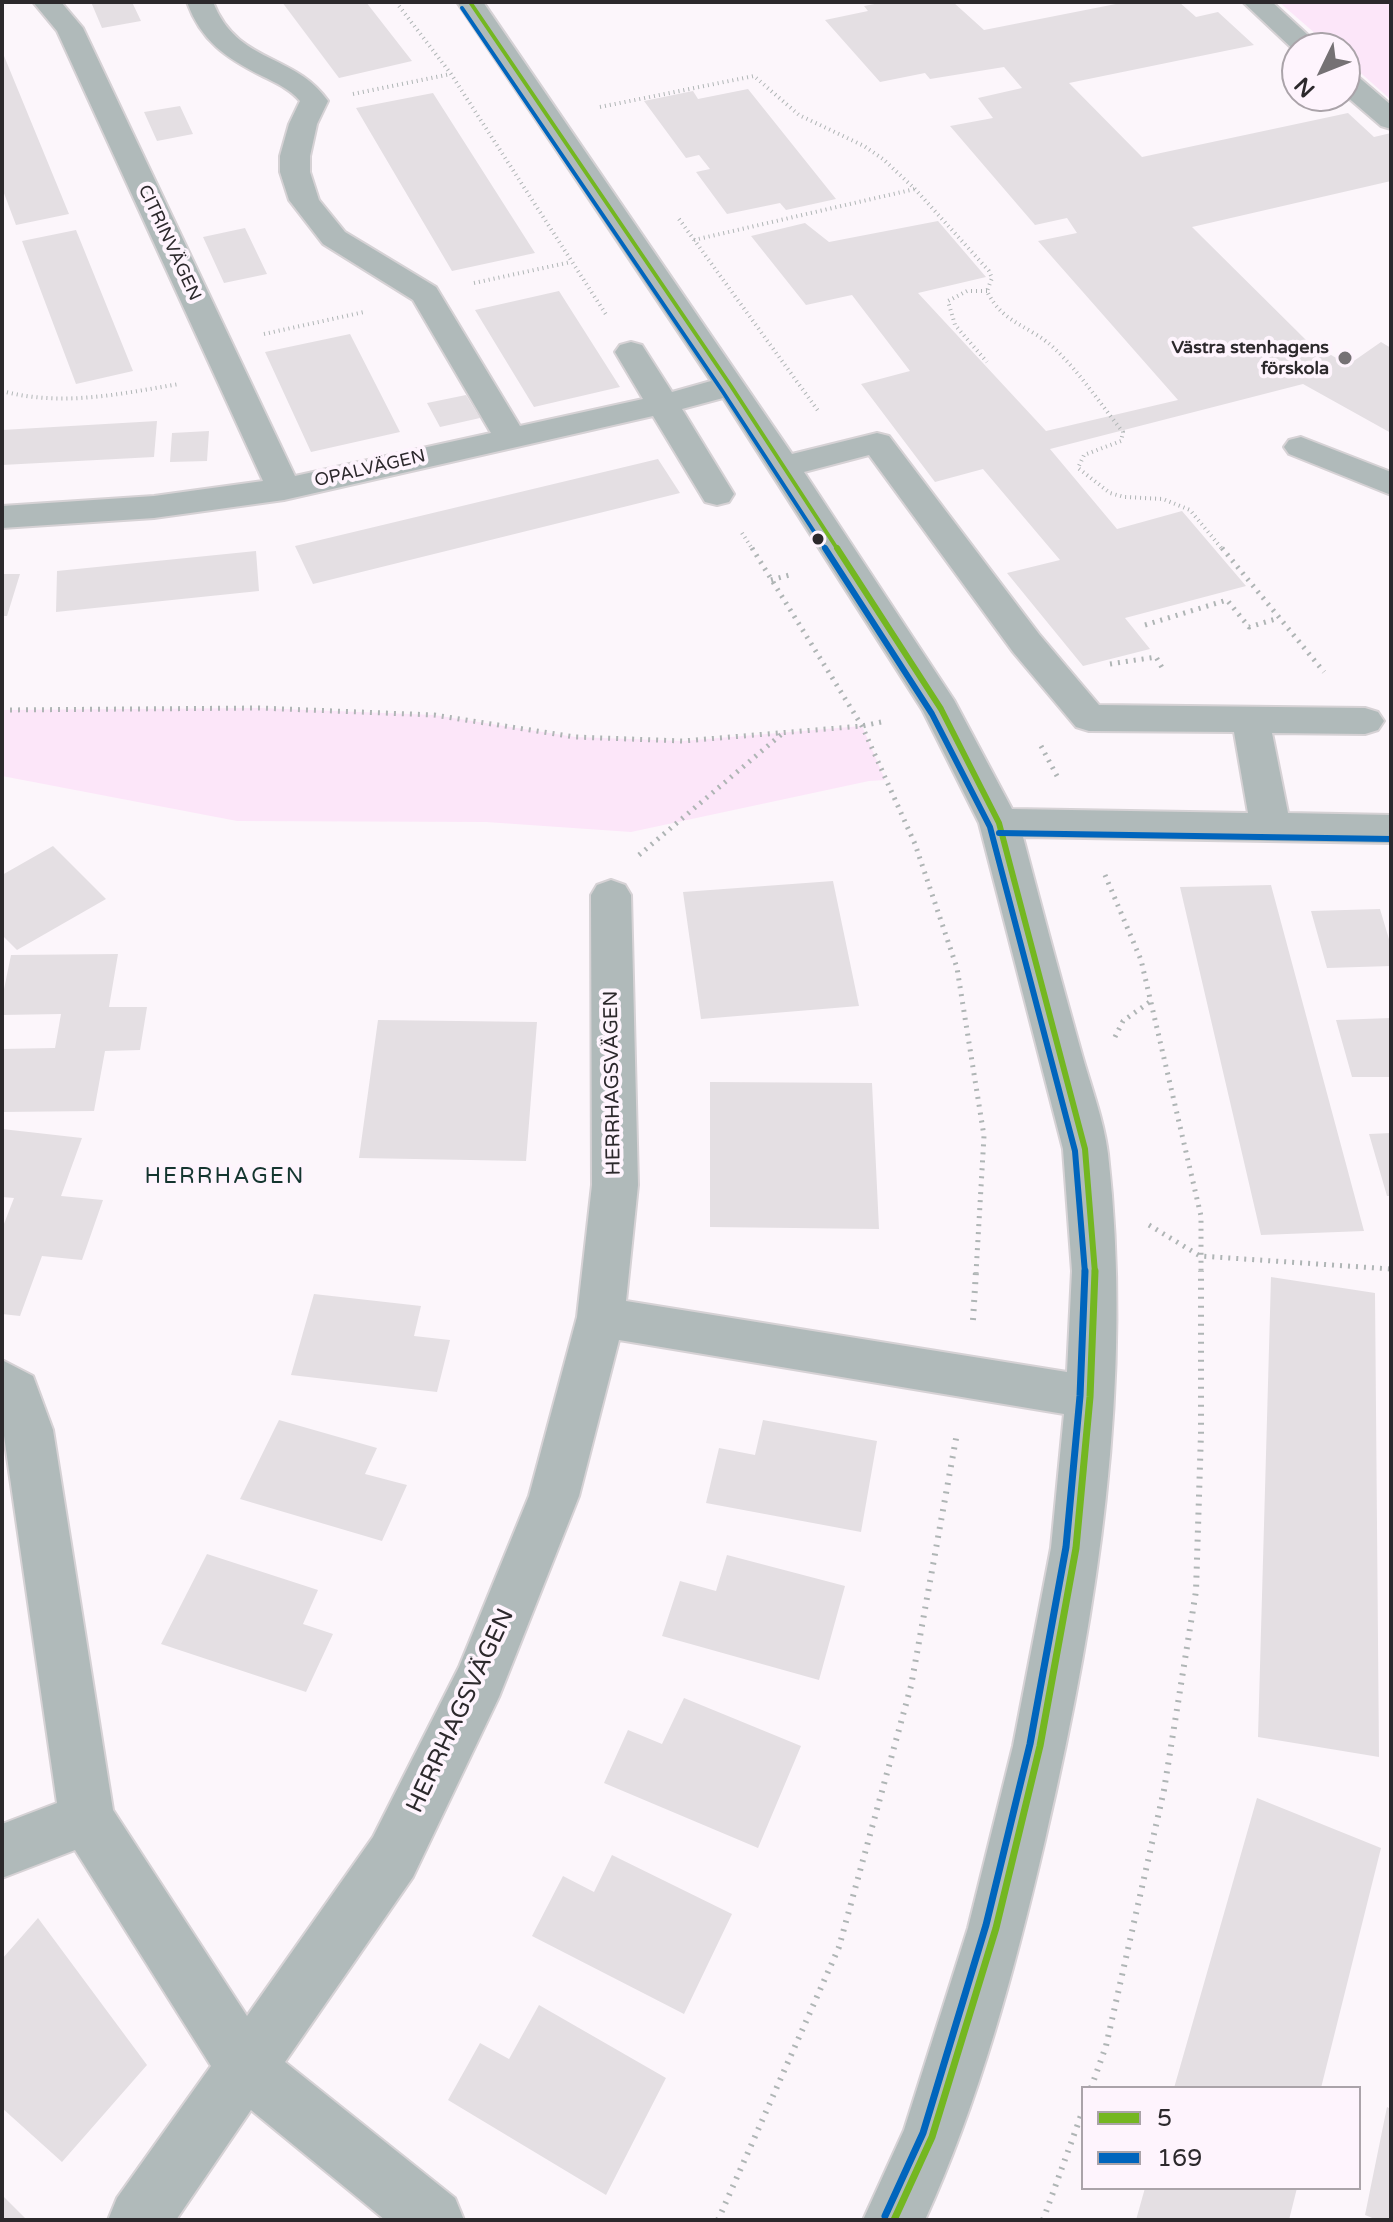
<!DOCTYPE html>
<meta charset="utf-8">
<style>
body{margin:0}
#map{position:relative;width:1393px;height:2222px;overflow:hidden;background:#fcf6fb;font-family:"Varela Round",sans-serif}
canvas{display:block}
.frame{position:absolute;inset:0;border:4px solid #2c292c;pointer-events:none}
.legend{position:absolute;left:1081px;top:2086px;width:280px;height:104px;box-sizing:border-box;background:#fef4fd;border:2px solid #aaa3a9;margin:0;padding:10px 14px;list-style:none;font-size:24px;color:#2c292c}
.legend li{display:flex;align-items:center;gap:16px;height:40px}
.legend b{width:40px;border:2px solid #aaa3a9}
.north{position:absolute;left:1281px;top:32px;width:80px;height:80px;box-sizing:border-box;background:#fef4fd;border:2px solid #aaa3a9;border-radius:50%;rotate:227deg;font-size:22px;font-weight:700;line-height:32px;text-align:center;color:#2c292c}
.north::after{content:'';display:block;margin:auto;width:28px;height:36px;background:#757174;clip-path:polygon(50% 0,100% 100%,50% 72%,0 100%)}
</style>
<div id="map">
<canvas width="1393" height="2222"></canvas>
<div class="frame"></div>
<ul class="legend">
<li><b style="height:10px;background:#74b721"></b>5</li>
<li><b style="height:10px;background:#0065bd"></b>169</li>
</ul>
<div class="north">N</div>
</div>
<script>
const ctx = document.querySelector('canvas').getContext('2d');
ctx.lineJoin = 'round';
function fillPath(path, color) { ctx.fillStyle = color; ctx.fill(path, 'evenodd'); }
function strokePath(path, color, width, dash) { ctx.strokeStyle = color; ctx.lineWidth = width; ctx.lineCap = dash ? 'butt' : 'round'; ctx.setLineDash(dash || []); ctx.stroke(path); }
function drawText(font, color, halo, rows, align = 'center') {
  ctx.font = font + ' "Varela Round",sans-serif'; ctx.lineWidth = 8; ctx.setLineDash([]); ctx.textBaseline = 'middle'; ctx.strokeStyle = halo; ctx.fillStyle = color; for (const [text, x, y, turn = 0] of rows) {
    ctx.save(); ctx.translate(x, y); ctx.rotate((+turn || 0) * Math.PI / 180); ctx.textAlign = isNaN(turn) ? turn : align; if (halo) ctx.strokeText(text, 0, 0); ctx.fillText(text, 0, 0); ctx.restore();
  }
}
const green = new Path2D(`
 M 1279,2 L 1391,2 L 1391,100 L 1345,59 L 1345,48 L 1332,48 Z
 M 259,708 L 434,715 L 575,737 L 683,741 L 862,726 L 885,780 L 869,781 L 631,832 L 486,822 L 237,821 L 2,776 L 2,710 Z`);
const building = new Path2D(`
 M 91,2 L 132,2 L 141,21 L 102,28 Z
 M 282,2 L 366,2 L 412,61 L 339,78 Z
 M 885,2 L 953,2 L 984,30 L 1126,2 L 1179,2 L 1196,17 L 1218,12 L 1254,45 L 1069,83 L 1142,157 L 1348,113 L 1374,137 L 1391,133 L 1391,181 L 1192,227 L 1306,340 L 1348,365 L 1381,342 L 1391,348 L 1391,433 L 1303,384 L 1050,449 L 1117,529 L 1182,511 L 1246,586 L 1125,618 L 1150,649 L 1083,666 L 1007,573 L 1060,560 L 983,469 L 935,482 L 861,384 L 910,371 L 852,295 L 806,305 L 751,236 L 805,223 L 829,242 L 938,221 L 986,277 L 918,293 L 1046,431 L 1178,400 L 1038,241 L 1077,233 L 1067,218 L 1035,225 L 950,126 L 993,118 L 978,98 L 1022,88 L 1004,67 L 930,79 L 925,73 L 880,82 L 825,20 L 868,11 L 864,6 Z
 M 2,51 L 69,214 L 16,225 L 2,188 Z
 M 748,89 L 836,199 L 786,210 L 780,203 L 727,214 L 696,172 L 710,169 L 699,155 L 686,158 L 644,101 L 693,91 L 698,99 Z
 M 433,93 L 535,253 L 452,271 L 356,108 Z
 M 180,106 L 193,134 L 157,141 L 144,112 Z
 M 245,228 L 267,274 L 224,283 L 203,237 Z
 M 76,230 L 133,371 L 76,384 L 22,241 Z
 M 559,291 L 620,387 L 534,407 L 475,310 Z
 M 350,334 L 400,432 L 311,452 L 265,352 Z
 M 466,395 L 480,418 L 440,427 L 427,403 Z
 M 157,421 L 154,457 L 2,465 L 2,430 Z
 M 209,431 L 207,461 L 170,462 L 172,433 Z
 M 658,459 L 680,493 L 313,584 L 295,546 Z
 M 256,551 L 259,591 L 56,612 L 57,571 Z
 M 2,574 L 20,574 L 7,616 L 2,616 Z
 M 53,846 L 106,899 L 17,950 L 2,935 L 2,875 Z
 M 833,881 L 859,1006 L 701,1019 L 683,892 Z
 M 1271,885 L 1364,1231 L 1261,1235 L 1180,887 Z
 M 1380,909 L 1391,946 L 1391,966 L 1327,968 L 1311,911 Z
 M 118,954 L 109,1007 L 147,1007 L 140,1050 L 105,1051 L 94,1111 L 2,1112 L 2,1049 L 55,1048 L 61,1014 L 2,1015 L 2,999 L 11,955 Z
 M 1391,1018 L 1391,1077 L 1352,1077 L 1336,1020 Z
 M 378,1020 L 537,1022 L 526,1161 L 359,1158 Z
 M 710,1082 L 872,1083 L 879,1229 L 710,1227 Z
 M 2,1129 L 82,1138 L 61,1196 L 103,1200 L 82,1260 L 42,1256 L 20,1316 L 2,1314 L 2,1229 L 14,1198 L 2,1197 Z
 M 1391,1133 L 1391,1196 L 1387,1196 L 1369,1134 Z
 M 1271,1277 L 1375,1293 L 1379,1757 L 1258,1737 Z
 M 314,1294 L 421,1306 L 414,1336 L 450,1340 L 437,1392 L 291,1375 Z
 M 279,1420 L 377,1448 L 365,1474 L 407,1485 L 382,1541 L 240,1499 Z
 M 763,1420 L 877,1441 L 861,1532 L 706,1503 L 719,1448 L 755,1455 Z
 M 207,1554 L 318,1590 L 303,1624 L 333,1634 L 306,1692 L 161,1644 Z
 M 727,1555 L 845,1586 L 819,1680 L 662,1636 L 680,1581 L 716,1591 Z
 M 684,1698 L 801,1746 L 758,1848 L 604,1783 L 628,1730 L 662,1744 Z
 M 1257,1798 L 1381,1848 L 1321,2088 L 1174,2088 Z
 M 612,1855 L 732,1914 L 684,2014 L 532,1936 L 563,1876 L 594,1892 Z
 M 38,1918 L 147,2065 L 62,2162 L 2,2108 L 2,1959 Z
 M 539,2005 L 666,2078 L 606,2195 L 448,2100 L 480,2043 L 509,2059 Z
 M 1387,2107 L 1391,2109 L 1391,2220 L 1377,2220 L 1365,2215 Z
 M 1145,2188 L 1297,2188 L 1289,2220 L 1136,2220 Z
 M 2,2195 L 27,2220 L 2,2220 Z`);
const pathFar2 = new Path2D(`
 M 396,2 L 451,74 L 607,316
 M 353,94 L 451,74
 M 600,107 L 754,76 L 799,115 L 864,146 L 883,159 L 915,189 L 989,271 L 992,278 L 987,291 C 1003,325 1031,325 1056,350 C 1081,374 1101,405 1123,432 L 1121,441 L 1084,455 L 1078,468 L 1110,493 L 1124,497 L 1163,499 L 1190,510 L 1223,550
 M 679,219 L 819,412
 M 694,240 L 915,189
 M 474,283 L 571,262
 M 987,291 L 967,291 L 948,301 L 955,325 L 987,362
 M 264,334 L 364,312
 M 2,391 C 62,407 119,394 179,384
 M 742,533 L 753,550`);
const pathFar1 = new Path2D(`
 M 752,548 L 862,726 L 915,844 L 957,968 L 984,1136 L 976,1273
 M 1222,548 L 1324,672
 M 771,580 L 793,574
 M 1145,625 L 1227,600 L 1249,627 L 1279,618
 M 1110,664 L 1156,657 L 1164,671
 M 2,710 L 259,708 L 434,715 L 575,737 L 683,741 L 862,726 L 886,721
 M 1041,746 L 1057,776
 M 639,855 L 783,733
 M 1105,875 L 1141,960 L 1201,1216 L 1201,1273
 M 1115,1037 L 1123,1021 L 1151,1001
 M 1149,1225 L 1200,1256 L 1391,1269`);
const path = new Path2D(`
 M 973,1320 L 976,1271
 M 1091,2088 L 1106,2046 L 1164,1790 L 1196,1591 L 1201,1433 L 1201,1271
 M 718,2220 L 839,1947 L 911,1686 L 957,1433
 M 1043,2220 L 1083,2110`);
const minor = new Path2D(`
 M 33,2 L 61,2 L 83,28 L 295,476 L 491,433 L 413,300 L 323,244 L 289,200 L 280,172 L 280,156 L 289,124 L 300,101 C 290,89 276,83 262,76 C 226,58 201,41 187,2 L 213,2 C 237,64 295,53 328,101 L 317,124 L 310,156 L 310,172 L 319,200 L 345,232 L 436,287 L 520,426 L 643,399 L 615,352 L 620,345 L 631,342 L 642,345 L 672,392 L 711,381 L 457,2 L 483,2 L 792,454 L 877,433 L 889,436 L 1039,634 L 1099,705 L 1365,708 L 1378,712 L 1384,721 L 1378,730 L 1365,734 L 1272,733 L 1288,813 L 1391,815 L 1391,843 L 1023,837 C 1042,909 1061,980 1081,1051 C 1090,1084 1104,1120 1108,1154 C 1134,1384 1097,1616 1045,1840 C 1015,1969 980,2099 925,2220 L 863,2220 L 904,2130 L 968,1928 L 1013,1746 L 1051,1548 L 1064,1414 L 619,1340 L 579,1496 L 499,1697 L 413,1877 L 285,2062 L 455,2198 L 464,2220 L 385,2220 L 251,2110 L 176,2220 L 108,2220 L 117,2198 L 211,2066 L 75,1850 L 2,1878 L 2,1824 L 57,1803 L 2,1422 L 2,1360 L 33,1376 L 53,1430 L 113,1810 L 247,2016 L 373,1837 L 459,1667 L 529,1496 L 577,1317 L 592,1185 L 591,895 L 597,885 L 611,880 L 625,885 L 631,895 L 638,1185 L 626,1301 L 1067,1372 L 1072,1271 L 1063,1149 L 979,823 L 923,711 L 723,398 L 682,409 L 734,494 L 729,502 L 717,505 L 705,502 L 653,416 L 284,500 L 154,518 L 2,528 L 2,506 L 154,496 L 263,481 L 57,31 ZM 869,455 L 1013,652 L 1076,727 L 1089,731 L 1234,732 L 1248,813 L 1012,809 L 954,700 L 804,472 Z
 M 1243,2 L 1272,2 L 1322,48 L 1297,48 L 1297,53 Z
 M 1345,72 L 1355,74 L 1391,105 L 1391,129 L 1381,126 L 1345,95 Z
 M 1301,437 L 1391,472 L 1391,495 L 1289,454 L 1284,447 L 1289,440 Z`);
const bus1Far2 = new Path2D(`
 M 470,2 L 731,386 L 838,550`);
const bus1Far1 = new Path2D(`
 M 837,548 L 941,709 L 999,823 L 1085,1149 L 1095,1273`);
const bus1 = new Path2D(`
 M 894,2220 L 932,2137 L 996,1928 L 1040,1746 L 1076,1548 L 1090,1397 L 1095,1271`);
const bus2Far2 = new Path2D(`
 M 462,8 L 723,392 L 826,550`);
const bus2Far1 = new Path2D(`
 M 825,548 L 932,714 L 990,827 L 1075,1151 L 1085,1273
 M 999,833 L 1391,839`);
const bus2 = new Path2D(`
 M 885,2216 L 923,2133 L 986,1925 L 1030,1744 L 1066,1547 L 1080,1396 L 1085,1271`);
const markers = [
 [1345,358,8,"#757174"],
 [818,539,7,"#2c292c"]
];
const farStreetnames = [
 ["CITRINVÄGEN",169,243,65],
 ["OPALVÄGEN",370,469,-13]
];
const farPoinames = [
 ["Västra stenhagens",1329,348],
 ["förskola",1329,369]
];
const streetNames = [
 ["HERRHAGSVÄGEN",613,1083,-91]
];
const neighbourhoodNames = [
 ["HERRHAGEN",225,1177]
];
const nearStreetnames = [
 ["HERRHAGSVÄGEN",461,1711,-65]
];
fillPath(green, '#fce6f9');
fillPath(building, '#e4dfe3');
strokePath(minor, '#d6d2d5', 4);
strokePath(pathFar2, '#afb5b5', 4, [1, 4]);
strokePath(pathFar1, '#afb5b5', 5, [2, 6]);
strokePath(path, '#afb5b5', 6, [2, 7]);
fillPath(minor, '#b0baba');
strokePath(bus1Far2, '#74b721', 4);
strokePath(bus1Far1, '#74b721', 6);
strokePath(bus1, '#74b721', 7);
strokePath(bus2Far2, '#0065bd', 4);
strokePath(bus2Far1, '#0065bd', 6);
strokePath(bus2, '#0065bd', 7);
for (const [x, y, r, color] of markers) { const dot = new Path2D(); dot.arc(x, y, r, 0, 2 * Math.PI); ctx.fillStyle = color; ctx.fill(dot); strokePath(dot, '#fef4fd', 3); }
drawText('18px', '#2c292c', '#fef4fd', farStreetnames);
drawText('bold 18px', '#2c292c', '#fef4fd', farPoinames, 'right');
drawText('20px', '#2c292c', '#fef4fd', streetNames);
ctx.letterSpacing = '2px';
drawText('22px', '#14352f', '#fef4fd', neighbourhoodNames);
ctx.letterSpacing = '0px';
drawText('24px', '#2c292c', '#fef4fd', nearStreetnames);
</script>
